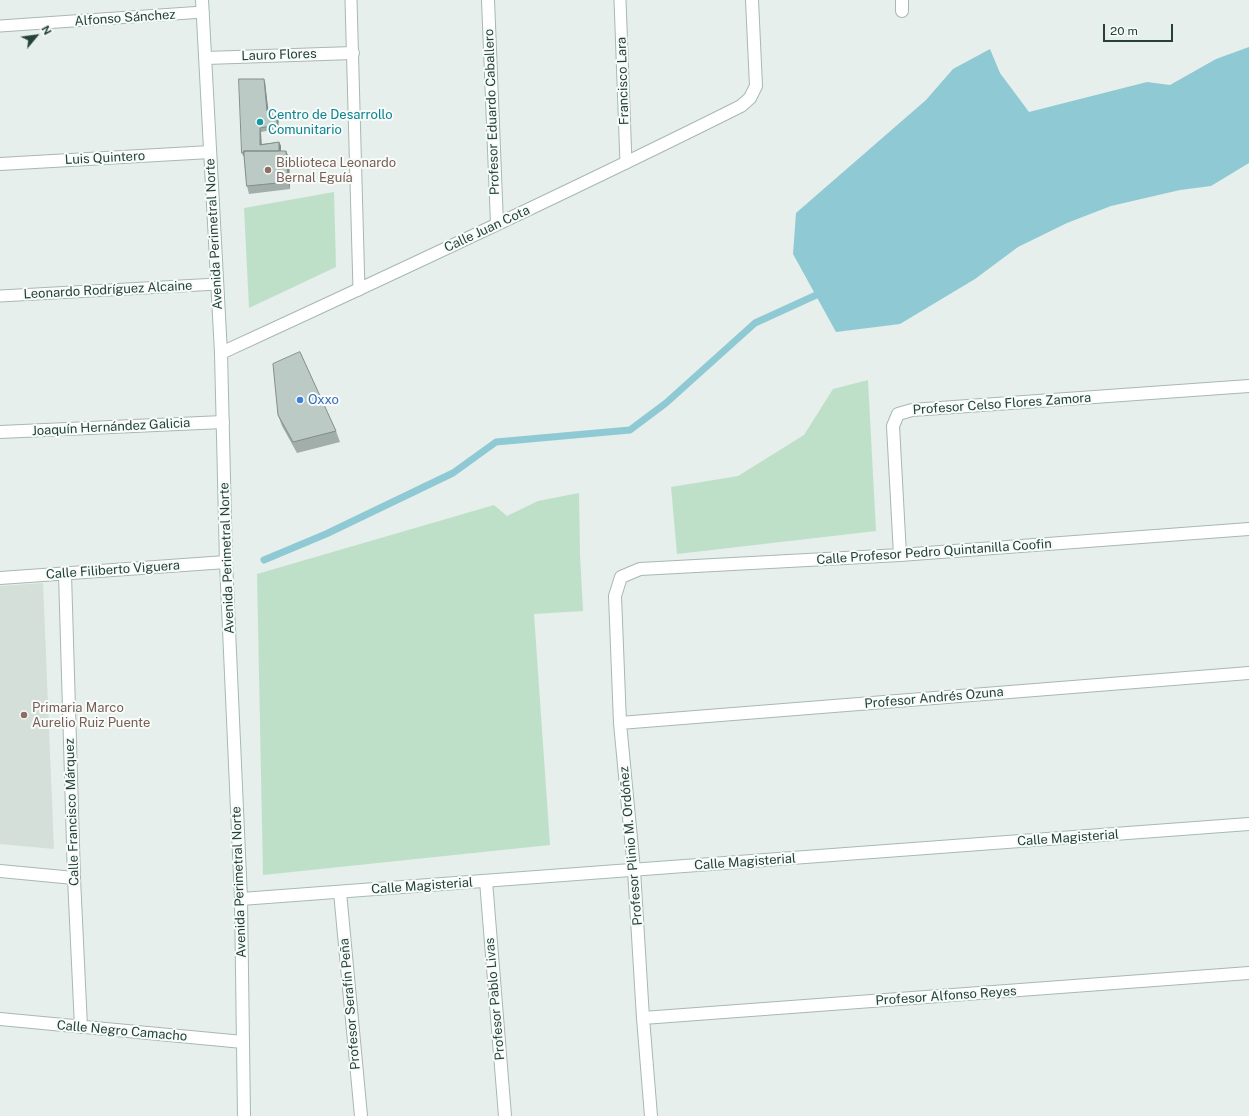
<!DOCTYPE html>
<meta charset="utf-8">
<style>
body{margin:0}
#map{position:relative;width:1249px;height:1116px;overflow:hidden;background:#e6efeb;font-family:"Public Sans",sans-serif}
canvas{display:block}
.north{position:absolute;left:16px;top:16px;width:40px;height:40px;-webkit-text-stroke:3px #f7fbf9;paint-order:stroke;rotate:61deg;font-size:11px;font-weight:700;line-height:16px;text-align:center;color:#24423a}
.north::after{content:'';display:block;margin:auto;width:14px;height:18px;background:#24423a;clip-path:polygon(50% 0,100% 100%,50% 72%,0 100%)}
.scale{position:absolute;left:1103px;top:24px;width:70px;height:18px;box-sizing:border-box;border:2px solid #24423a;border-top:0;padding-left:5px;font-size:12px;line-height:14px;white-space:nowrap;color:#24423a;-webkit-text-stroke:3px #f7fbf9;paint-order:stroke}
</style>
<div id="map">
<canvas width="1249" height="1116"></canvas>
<div class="north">N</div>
<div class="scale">20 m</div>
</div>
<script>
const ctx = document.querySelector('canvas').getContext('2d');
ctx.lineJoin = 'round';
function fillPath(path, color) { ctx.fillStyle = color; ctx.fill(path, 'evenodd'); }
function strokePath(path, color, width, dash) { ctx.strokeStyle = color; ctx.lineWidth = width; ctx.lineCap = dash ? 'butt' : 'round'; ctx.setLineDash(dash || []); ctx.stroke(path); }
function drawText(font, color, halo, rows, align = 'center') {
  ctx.font = font + ' "Public Sans",sans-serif'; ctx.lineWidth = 4; ctx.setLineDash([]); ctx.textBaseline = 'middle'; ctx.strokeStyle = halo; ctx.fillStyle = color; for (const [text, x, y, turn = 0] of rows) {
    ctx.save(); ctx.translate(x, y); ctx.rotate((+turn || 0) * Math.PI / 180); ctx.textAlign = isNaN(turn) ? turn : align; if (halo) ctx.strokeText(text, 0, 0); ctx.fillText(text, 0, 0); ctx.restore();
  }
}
const built = new Path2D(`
 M 43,583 L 54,849 L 0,844 L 0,586 Z`);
const green = new Path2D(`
 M 334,192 L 336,267 L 249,308 L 244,208 Z
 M 868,380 L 876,531 L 677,554 L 671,487 L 738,476 L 804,435 L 833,389 Z
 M 579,493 L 580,554 L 583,611 L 534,614 L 550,845 L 263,875 L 257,574 L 494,505 L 507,516 L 538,501 Z`);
const water = new Path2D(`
 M 1249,47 L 1249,163 L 1211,186 L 1180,190 L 1111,206 L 1067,223 L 1018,247 L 975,279 L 900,324 L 836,332 L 793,254 L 796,213 L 926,100 L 953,69 L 990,49 L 1000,73 L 1029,112 L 1147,82 L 1170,85 L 1216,59 Z`);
const stream = new Path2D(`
 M 264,560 L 326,534 L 453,473 L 496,442 L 630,430 L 666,403 L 755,323 L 825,291`);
const lane = new Path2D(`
 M 351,0 L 359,290
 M 620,0 L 626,163
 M 0,26 L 203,12
 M 0,296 L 217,284`);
const street = new Path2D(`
 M 488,0 L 497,224
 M 902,0 L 902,11
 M 206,58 L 353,53
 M 0,164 L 210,152
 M 221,353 C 395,273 569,192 741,106 L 750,98 L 756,86 L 752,0
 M 0,432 L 223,422
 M 900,555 L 893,426 L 898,414 L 912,410 L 1249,386
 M 65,574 L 74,878 L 81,1027
 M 0,578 L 226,562
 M 620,723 L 1249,673
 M 0,871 L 74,878
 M 486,881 L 505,1116
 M 340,892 L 361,1116
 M 643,1018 L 1249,973
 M 0,1019 L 243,1042
 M 651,1116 L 643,1018 L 634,870 L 620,723 L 615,596 L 621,577 L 640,569 L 900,555 L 1249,529`);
const secondary = new Path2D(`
 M 202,0 L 221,353 L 226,562 L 241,899 L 244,1116
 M 241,899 L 1249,824`);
const wall = new Path2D(`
 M 264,79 L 265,82 L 268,111 L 277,111 L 279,115 L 278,129 L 261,132 L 261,144 L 279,142 L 281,146 L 281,151 L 286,151 L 289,158 L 290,189 L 249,194 L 247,186 L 244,156 L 243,156 L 242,153 Z
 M 278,415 L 336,431 L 340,442 L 297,453 L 282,426 Z`);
const shadedWall = new Path2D(`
 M 264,79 L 265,82 L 269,115 L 267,111 Z
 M 277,111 L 279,115 L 278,129 L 277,125 Z
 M 260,128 L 261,132 L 262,148 L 260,145 Z
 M 279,142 L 281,146 L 281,158 L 279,155 Z
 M 286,151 L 289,158 L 290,189 L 288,182 Z`);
const building = new Path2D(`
 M 239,79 L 264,79 L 267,111 L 277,111 L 277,125 L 260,128 L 260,145 L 279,142 L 279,151 L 244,151 L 244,153 L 242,153 Z
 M 244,151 L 286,151 L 288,182 L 247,186 Z
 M 300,352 L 336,431 L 293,442 L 278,415 L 273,364 Z`);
const markers = [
 [260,122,4,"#0f9aa8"],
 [268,170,4,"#8d6e63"],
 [300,400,4,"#3f7fe0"],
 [24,715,4,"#8d6e63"]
];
const streetNames = [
 ["Alfonso Sánchez",125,18,-4],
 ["Lauro Flores",279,55,-2],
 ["Francisco Lara",623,81,-92],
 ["Profesor Eduardo Caballero",492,112,-92],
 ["Luis Quintero",105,158,-3],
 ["Calle Juan Cota",487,229,-25],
 ["Avenida Perimetral Norte",214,234,-93],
 ["Leonardo Rodríguez Alcaine",108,290,-3],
 ["Profesor Celso Flores Zamora",1002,404,-4],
 ["Joaquín Hernández Galicia",111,427,-3],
 ["Calle Profesor Pedro Quintanilla Coofin",934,552,-4],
 ["Avenida Perimetral Norte",227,558,-92],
 ["Calle Filiberto Viguera",113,570,-4],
 ["Profesor Andrés Ozuna",934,698,-5],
 ["Calle Francisco Márquez",72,812,-92],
 ["Calle Magisterial",1068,838,-4],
 ["Profesor Plinio M. Ordóñez",631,846,-95],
 ["Calle Magisterial",745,862,-4],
 ["Avenida Perimetral Norte",239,882,-92],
 ["Calle Magisterial",422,886,-4],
 ["Profesor Alfonso Reyes",946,996,-4],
 ["Profesor Pablo Livas",495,999,-95],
 ["Profesor Serafín Peña",350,1004,-95],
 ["Calle Negro Camacho",122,1031,5]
];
const cultureNames = [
 ["Centro de Desarrollo",268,115],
 ["Comunitario",268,130]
];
const educationNames = [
 ["Biblioteca Leonardo",276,163],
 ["Bernal Eguía",276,178],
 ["Primaria Marco",32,708],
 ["Aurelio Ruiz Puente",32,723]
];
const shopNames = [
 ["Oxxo",308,400]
];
fillPath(built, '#d4dfda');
fillPath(green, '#bfe0c8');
fillPath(water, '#8ec9d4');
strokePath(stream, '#8ec9d4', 7);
strokePath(lane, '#a8b8b2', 13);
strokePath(street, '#a8b8b2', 14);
strokePath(secondary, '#a4bbb3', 14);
strokePath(lane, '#fff', 11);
strokePath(street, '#fff', 12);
strokePath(secondary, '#fff', 12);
fillPath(wall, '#a1aea9');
fillPath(shadedWall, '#838d89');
fillPath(building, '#bbcac4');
strokePath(building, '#838d89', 1);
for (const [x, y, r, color] of markers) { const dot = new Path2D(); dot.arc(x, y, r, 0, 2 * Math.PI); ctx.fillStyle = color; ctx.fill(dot); strokePath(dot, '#f7fbf9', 1.5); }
drawText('13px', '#24423a', '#f7fbf9', streetNames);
drawText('13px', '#0d838f', '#f7fbf9', cultureNames, 'left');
drawText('13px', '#785e54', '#f7fbf9', educationNames, 'left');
drawText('13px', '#366cbe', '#f7fbf9', shopNames, 'left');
</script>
